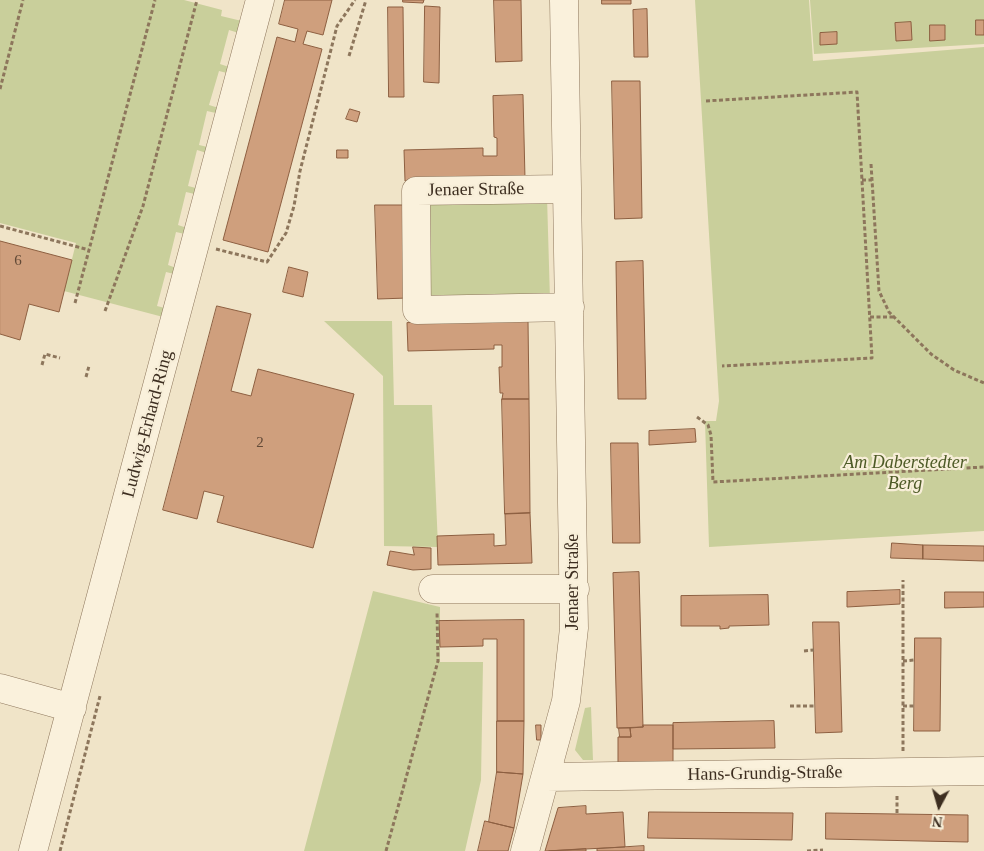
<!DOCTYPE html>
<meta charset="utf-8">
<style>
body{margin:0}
#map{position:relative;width:984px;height:851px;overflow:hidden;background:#f0e4c8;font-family:Georgia,serif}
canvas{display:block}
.north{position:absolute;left:914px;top:781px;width:50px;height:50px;-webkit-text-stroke:4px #f7eed8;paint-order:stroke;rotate:186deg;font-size:14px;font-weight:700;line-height:20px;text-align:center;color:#3d2e20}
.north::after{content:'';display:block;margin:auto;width:18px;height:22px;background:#3d2e20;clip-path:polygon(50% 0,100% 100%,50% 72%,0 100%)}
</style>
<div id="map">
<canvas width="984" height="851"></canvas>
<div class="north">N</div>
</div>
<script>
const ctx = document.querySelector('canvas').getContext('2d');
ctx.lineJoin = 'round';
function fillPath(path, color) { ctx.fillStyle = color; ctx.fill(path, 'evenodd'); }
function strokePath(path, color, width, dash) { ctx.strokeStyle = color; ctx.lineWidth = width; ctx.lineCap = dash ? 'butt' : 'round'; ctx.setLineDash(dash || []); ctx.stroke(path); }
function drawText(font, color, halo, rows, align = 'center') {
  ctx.font = font + ' Georgia,serif'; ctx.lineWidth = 4.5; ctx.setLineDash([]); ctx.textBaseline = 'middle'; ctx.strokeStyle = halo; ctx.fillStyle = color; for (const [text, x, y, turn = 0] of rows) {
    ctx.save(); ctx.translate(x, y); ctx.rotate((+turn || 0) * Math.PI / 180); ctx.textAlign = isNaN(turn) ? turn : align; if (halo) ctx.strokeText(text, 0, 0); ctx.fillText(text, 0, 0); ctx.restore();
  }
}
const green = new Path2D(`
 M 0,0 L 184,0 L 222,10 L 221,16 L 246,22 L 242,34 L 229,30 L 220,64 L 232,68 L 231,74 L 219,71 L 209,105 L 222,109 L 220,114 L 207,111 L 199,145 L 212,148 L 210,154 L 197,150 L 188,186 L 200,189 L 199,195 L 186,192 L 178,225 L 190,229 L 189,235 L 176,232 L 168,265 L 179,269 L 178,275 L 166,272 L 157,306 L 169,309 L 167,318 L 64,291 L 76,243 L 0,223 Z
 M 695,0 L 809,0 L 813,61 L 984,47 L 984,531 L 709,547 L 705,421 L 716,421 L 719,401 Z
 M 810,0 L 984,0 L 984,44 L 814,54 Z
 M 547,197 L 550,300 L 427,303 L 425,200 Z
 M 324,321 L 392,321 L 394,405 L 432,405 L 438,547 L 384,546 L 383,376 Z
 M 373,591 L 440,607 L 440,662 L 483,662 L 481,780 L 465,851 L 304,851 Z
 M 591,707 L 593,760 L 583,760 L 575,750 L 585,708 Z`);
const building = new Path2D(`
 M 285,0 L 332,0 L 323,35 L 307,31 L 303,44 L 322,49 L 268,252 L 223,240 L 277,37 L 295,42 L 298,29 L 279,24 Z
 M 403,0 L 424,0 L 423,3 L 403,2 Z
 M 494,0 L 521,0 L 522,61 L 496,62 Z
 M 602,0 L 631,0 L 631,4 L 602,4 Z
 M 425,6 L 440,7 L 439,83 L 424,82 Z
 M 388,7 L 403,7 L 404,97 L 389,97 Z
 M 647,9 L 648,57 L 634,57 L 633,10 Z
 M 976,20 L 984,20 L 984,35 L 976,35 Z
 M 911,22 L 912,40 L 896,41 L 895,23 Z
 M 930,25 L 945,25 L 945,40 L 930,41 Z
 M 837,32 L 837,44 L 820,45 L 820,33 Z
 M 612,81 L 640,81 L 642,218 L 615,219 Z
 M 523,95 L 525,179 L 405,181 L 404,150 L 483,148 L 483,156 L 497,156 L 497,138 L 494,137 L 493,96 Z
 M 350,109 L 360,112 L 357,122 L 346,119 Z
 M 337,150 L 348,150 L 348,158 L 337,158 Z
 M 375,205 L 405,205 L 408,298 L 378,299 Z
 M 0,241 L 72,260 L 59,312 L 29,304 L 20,340 L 0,334 Z
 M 643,261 L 646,399 L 618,399 L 616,262 Z
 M 289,267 L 308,272 L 303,297 L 283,292 Z
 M 217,306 L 251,314 L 231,391 L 251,396 L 258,369 L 354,394 L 313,548 L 217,522 L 224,496 L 204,491 L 197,519 L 163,510 Z
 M 528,320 L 529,399 L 502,399 L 503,393 L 500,393 L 499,367 L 502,367 L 502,345 L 494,345 L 494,349 L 408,351 L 407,323 Z
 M 502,399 L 529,399 L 530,513 L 505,514 Z
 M 695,429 L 696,442 L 649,445 L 649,431 Z
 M 611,443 L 638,443 L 640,543 L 613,543 Z
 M 530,513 L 532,563 L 438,565 L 437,536 L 494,534 L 494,546 L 506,545 L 505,514 Z
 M 892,543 L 923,545 L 923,559 L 891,558 Z
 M 923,545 L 984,546 L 984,561 L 923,559 Z
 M 413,547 L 431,548 L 431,569 L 413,570 L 387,565 L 390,551 L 414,555 Z
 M 639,572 L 643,727 L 617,728 L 613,573 Z
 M 900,590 L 900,604 L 847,607 L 847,592 Z
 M 945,592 L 984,592 L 984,607 L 945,608 Z
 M 768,595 L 769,625 L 729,626 L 729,628 L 720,629 L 720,626 L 681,626 L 681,596 Z
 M 524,620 L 524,721 L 497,721 L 497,639 L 483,639 L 483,646 L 440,647 L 439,621 Z
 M 813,622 L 839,622 L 842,732 L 816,733 Z
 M 915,638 L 941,638 L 940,731 L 914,731 Z
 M 497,721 L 524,721 L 523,774 L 497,772 Z
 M 774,721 L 775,748 L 673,749 L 673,723 Z
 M 536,725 L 541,725 L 541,740 L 537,740 Z
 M 643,725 L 673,725 L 673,762 L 618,763 L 618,737 L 631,737 L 630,728 L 643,727 Z
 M 619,728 L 630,728 L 631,737 L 620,737 Z
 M 497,772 L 523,774 L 514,828 L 489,822 Z
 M 586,806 L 586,814 L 623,812 L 625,847 L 545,851 L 558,808 Z
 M 649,812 L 793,813 L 792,840 L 648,838 Z
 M 826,813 L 968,815 L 968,842 L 826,839 Z
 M 485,821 L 514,828 L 508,851 L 478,851 Z
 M 644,846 L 644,851 L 597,851 L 597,849 Z
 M 586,849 L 586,851 L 549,851 Z`);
const path = new Path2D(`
 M 349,56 L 366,0
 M 0,89 L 23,0
 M 706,101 L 857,92 L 872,358 L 722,366
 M 871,164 L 879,291 L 889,312 L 931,354 L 954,370 L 984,383
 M 862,180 L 872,180
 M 0,226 L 89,250
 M 216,249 L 267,262 L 286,233 L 294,206 L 300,171 L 337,26 L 355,0
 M 75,303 L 155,0
 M 105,311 L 143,206 L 197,0
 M 870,317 L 893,317
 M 42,365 L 45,354 L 60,358
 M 86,377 L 89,366
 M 697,417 L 708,425 L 711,435 L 713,482 L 984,467
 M 804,651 L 814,650
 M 903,661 L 914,660
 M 790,706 L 815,706
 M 903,706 L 914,706
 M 903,751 L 903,580
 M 897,813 L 897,794
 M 60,851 L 100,696
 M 386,851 L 438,661 L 437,611
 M 807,851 L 823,850`);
const minor = new Path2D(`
 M 567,189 L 416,191 L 417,310 L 570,307
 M 433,589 L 575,589
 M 0,688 L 72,708
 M 546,777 L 984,771
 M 33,851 L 260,0
 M 525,851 L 566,701 L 574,628 L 564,0`);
const numberNames = [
 ["6",18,261],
 ["2",260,443]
];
const streetNames = [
 ["Jenaer Straße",476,190,-1],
 ["Ludwig-Erhard-Ring",148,424,-75],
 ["Jenaer Straße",573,582,-90],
 ["Hans-Grundig-Straße",765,774,-1]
];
const parkNames = [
 ["Am Daberstedter",905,463],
 ["Berg",905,484]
];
fillPath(green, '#c9cf9b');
fillPath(building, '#cf9f7d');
strokePath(building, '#8d5f41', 1);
strokePath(minor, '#8d765c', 29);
strokePath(path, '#8d765c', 3, [4, 2.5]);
strokePath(minor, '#faf1dc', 28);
drawText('15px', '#624a37', null, numberNames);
drawText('18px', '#3d2e20', '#f7eed8', streetNames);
drawText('italic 18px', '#4d5a26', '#f7eed8', parkNames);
</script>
